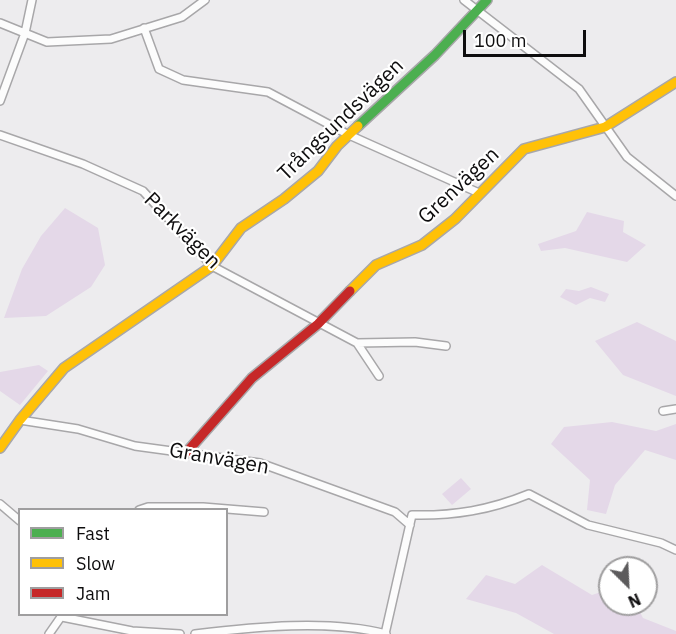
<!DOCTYPE html>
<meta charset="utf-8">
<style>
body{margin:0}
#map{position:relative;width:676px;height:634px;overflow:hidden;background:#edecee;font-family:"IBM Plex Sans",sans-serif}
canvas{display:block}
.legend{position:absolute;left:18px;top:508px;width:210px;height:108px;box-sizing:border-box;background:#fff;border:2px solid #9f9e9f;margin:0;padding:8px 10px;list-style:none;font-size:18px;color:#0e0d0e}
.legend li{display:flex;align-items:center;gap:12px;height:30px}
.legend b{width:30px;border:2px solid #9f9e9f}
.north{position:absolute;left:598px;top:556px;width:60px;height:60px;box-sizing:border-box;background:#fff;border:2px solid #9f9e9f;border-radius:50%;rotate:156deg;font-size:16px;font-weight:700;line-height:24px;text-align:center;color:#0e0d0e}
.north::after{content:'';display:block;margin:auto;width:21px;height:27px;background:#5c5b5c;clip-path:polygon(50% 0,100% 100%,50% 72%,0 100%)}
.scale{position:absolute;left:463px;top:30px;width:123px;height:27px;box-sizing:border-box;border:3px solid #0e0d0e;border-top:0;padding-left:8px;font-size:18px;line-height:21px;white-space:nowrap;color:#0e0d0e;-webkit-text-stroke:4px #fff;paint-order:stroke}
</style>
<div id="map">
<canvas width="676" height="634"></canvas>
<ul class="legend">
<li><b style="height:8px;background:#4caf50"></b>Fast</li>
<li><b style="height:8px;background:#ffc107"></b>Slow</li>
<li><b style="height:8px;background:#c62828"></b>Jam</li>
</ul>
<div class="north">N</div>
<div class="scale">100 m</div>
</div>
<script>
const ctx = document.querySelector('canvas').getContext('2d');
ctx.lineJoin = 'round';
function fillPath(path, color) { ctx.fillStyle = color; ctx.fill(path, 'evenodd'); }
function strokePath(path, color, width, dash) { ctx.strokeStyle = color; ctx.lineWidth = width; ctx.lineCap = dash ? 'butt' : 'round'; ctx.setLineDash(dash || []); ctx.stroke(path); }
function drawText(font, color, halo, rows, align = 'center') {
  ctx.font = font + ' "IBM Plex Sans",sans-serif'; ctx.lineWidth = 4.5; ctx.setLineDash([]); ctx.textBaseline = 'middle'; ctx.strokeStyle = halo; ctx.fillStyle = color; for (const [text, x, y, turn = 0] of rows) {
    ctx.save(); ctx.translate(x, y); ctx.rotate((+turn || 0) * Math.PI / 180); ctx.textAlign = isNaN(turn) ? turn : align; if (halo) ctx.strokeText(text, 0, 0); ctx.fillText(text, 0, 0); ctx.restore();
  }
}
const green = new Path2D(`
 M 65,208 L 98,228 L 105,265 L 91,287 L 46,316 L 4,318 L 22,269 L 41,236 Z
 M 587,212 L 624,221 L 623,232 L 646,245 L 627,262 L 565,248 L 541,251 L 538,244 L 576,231 Z
 M 591,287 L 609,294 L 605,302 L 590,298 L 576,305 L 560,297 L 566,289 L 579,291 Z
 M 637,322 L 676,341 L 676,396 L 623,375 L 595,341 Z
 M 39,365 L 48,371 L 20,405 L 0,391 L 0,372 Z
 M 612,422 L 656,431 L 676,424 L 676,460 L 645,450 L 615,485 L 606,514 L 587,510 L 590,480 L 551,444 L 564,427 Z
 M 461,478 L 471,489 L 452,505 L 442,494 Z
 M 542,565 L 592,595 L 610,589 L 610,604 L 636,604 L 643,618 L 676,631 L 676,634 L 554,634 L 516,613 L 466,599 L 486,575 L 515,584 Z`);
const street = new Path2D(`
 M 464,0 L 579,89 L 627,157 L 676,196
 M 0,23 L 47,42 L 111,39 L 182,17 L 205,0
 M 144,28 L 159,69 L 183,80 L 268,92 L 349,135 L 479,193
 M 0,101 L 25,33 L 32,0
 M 0,135 L 83,164 L 143,191 L 212,266 L 357,343 L 379,376
 M 357,343 L 415,342 L 446,346
 M 663,411 L 676,409
 M 20,420 L 78,429 L 135,446 L 260,463 L 395,512 L 410,525
 M 0,504 L 20,521
 M 139,510 L 148,507 L 203,507 L 264,512
 M 62,617 L 132,631 L 180,634
 M 49,634 L 63,614
 M 195,634 C 254,627 329,619 386,634
 M 385,634 L 412,515 C 454,516 490,510 529,494 L 588,525 L 661,543 L 676,550`);
const fast = new Path2D(`
 M 358,126 L 435,55 L 487,0`);
const slow = new Path2D(`
 M 350,291 L 376,265 L 422,245 L 455,219 L 524,149 L 605,127 L 676,82
 M 0,448 L 20,420 L 64,368 L 212,266 L 241,228 L 284,199 L 318,171 L 337,146 L 358,126`);
const jam = new Path2D(`
 M 186,453 L 252,378 L 318,324 L 350,291`);
const streetNames = [
 ["Trångsundsvägen",341,120,-44],
 ["Grenvägen",459,186,-43],
 ["Parkvägen",182,231,45],
 ["Granvägen",219,459,10]
];
fillPath(green, '#e4d8e8');
strokePath(street, '#a8a7a9', 10);
strokePath(fast, '#a8a7a9', 12);
strokePath(slow, '#a8a7a9', 12);
strokePath(jam, '#a8a7a9', 12);
strokePath(street, '#fcfcfc', 7);
strokePath(fast, '#4caf50', 9);
strokePath(slow, '#ffc107', 9);
strokePath(jam, '#c62828', 9);
drawText('21px', '#0e0d0e', '#fff', streetNames);
</script>
